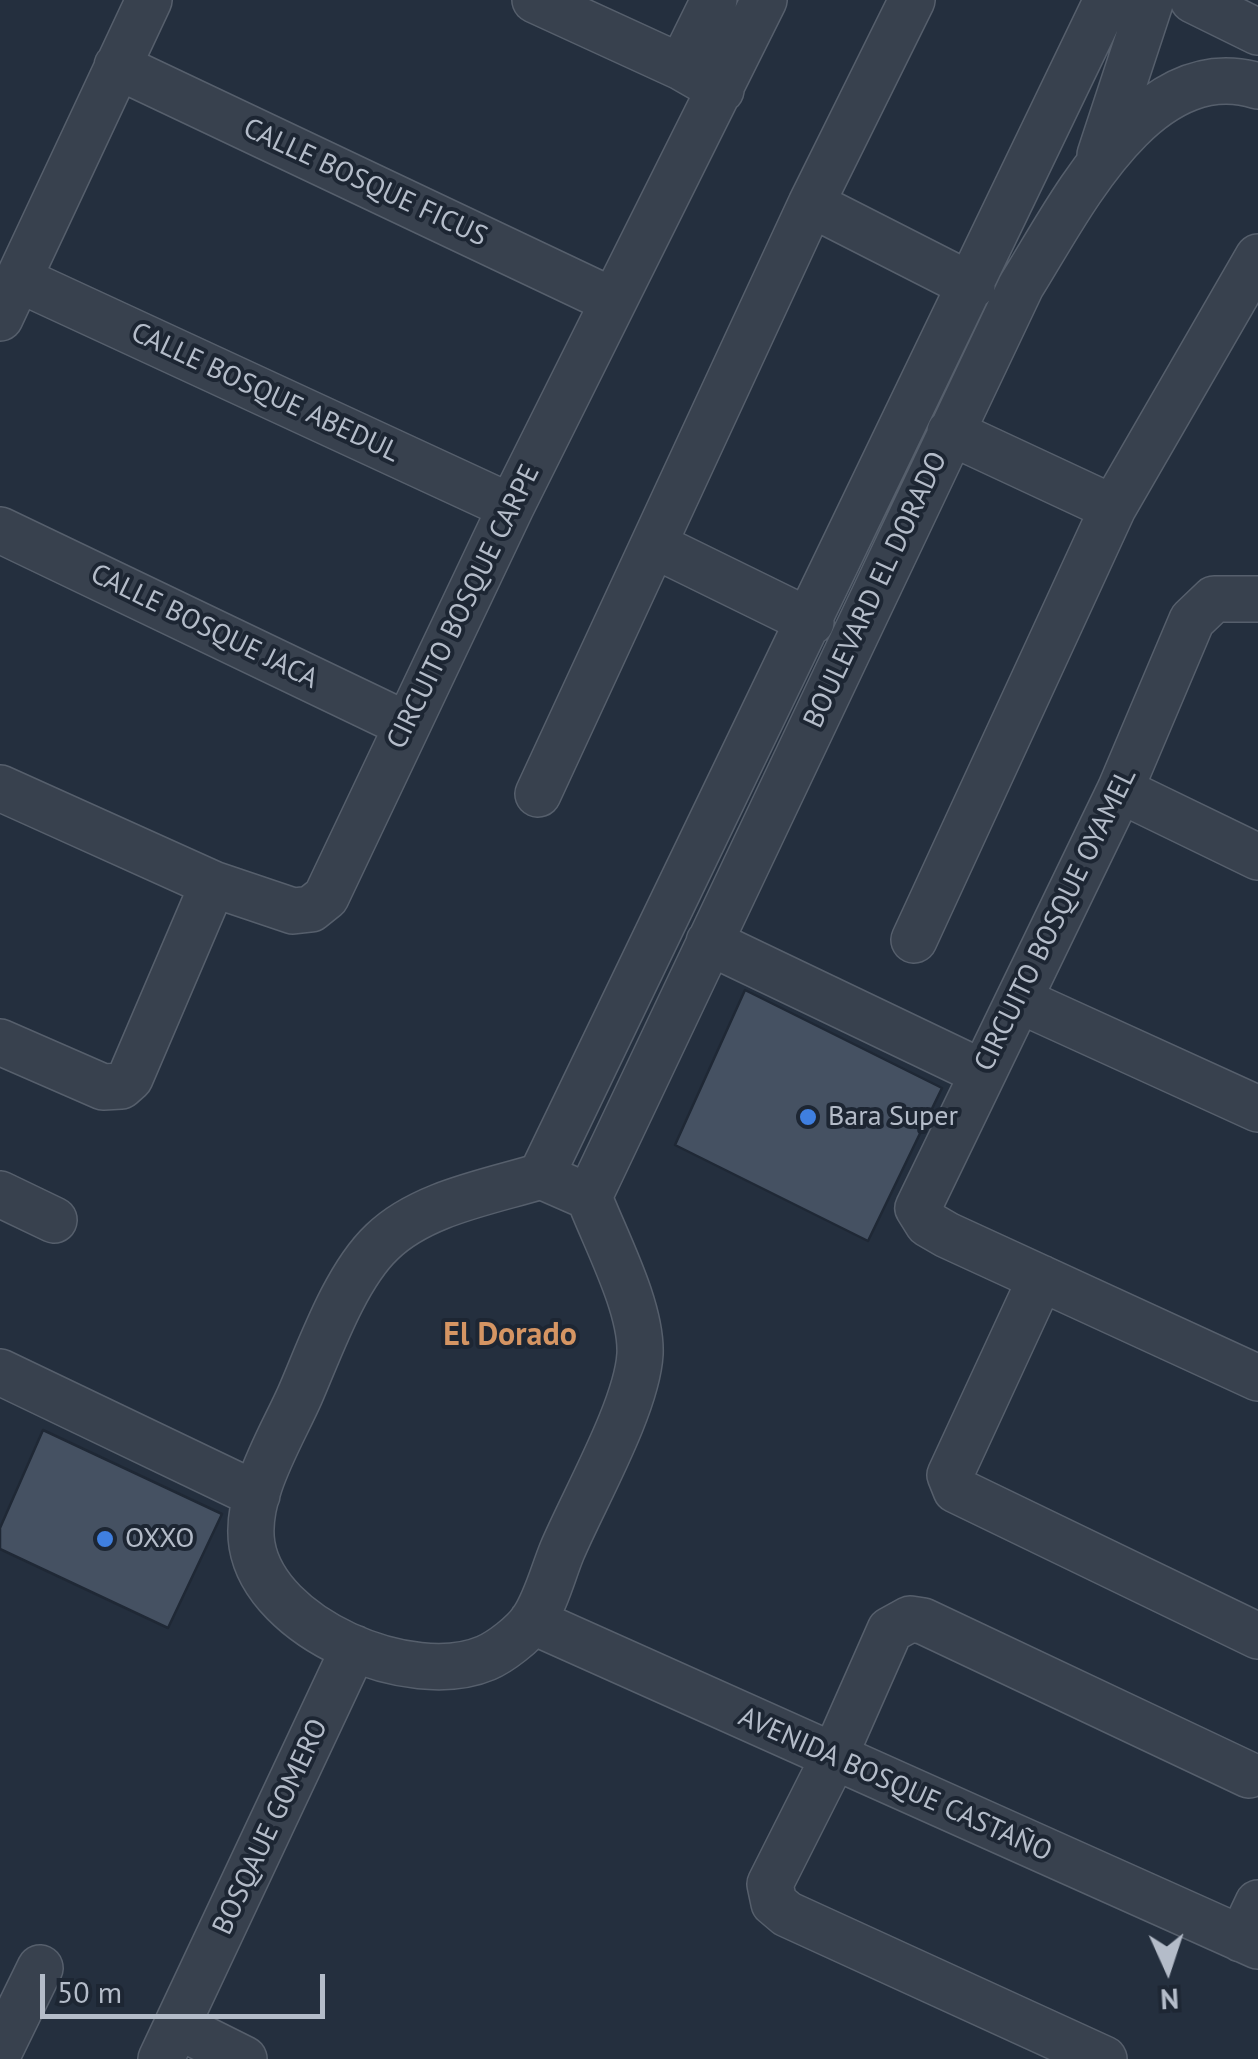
<!DOCTYPE html>
<meta charset="utf-8">
<style>
body{margin:0}
#map{position:relative;width:1258px;height:2059px;overflow:hidden;background:#242f3e;font-family:"PT Sans",sans-serif}
canvas{display:block}
.north{position:absolute;left:1118px;top:1919px;width:100px;height:100px;-webkit-text-stroke:8px #1d2633;paint-order:stroke;rotate:177deg;font-size:28px;font-weight:700;line-height:40px;text-align:center;color:#b4bcc9}
.north::after{content:'';display:block;margin:auto;width:35px;height:45px;background:#b4bcc9;clip-path:polygon(50% 0,100% 100%,50% 72%,0 100%)}
.scale{position:absolute;left:40px;top:1974px;width:285px;height:45px;box-sizing:border-box;border:5px solid #b4bcc9;border-top:0;padding-left:12px;font-size:30px;line-height:35px;white-space:nowrap;color:#b4bcc9;-webkit-text-stroke:8px #1d2633;paint-order:stroke}
</style>
<div id="map">
<canvas width="1258" height="2059"></canvas>
<div class="north">N</div>
<div class="scale">50 m</div>
</div>
<script>
const ctx = document.querySelector('canvas').getContext('2d');
ctx.lineJoin = 'round';
function fillPath(path, color) { ctx.fillStyle = color; ctx.fill(path, 'evenodd'); }
function strokePath(path, color, width, dash) { ctx.strokeStyle = color; ctx.lineWidth = width; ctx.lineCap = dash ? 'butt' : 'round'; ctx.setLineDash(dash || []); ctx.stroke(path); }
function drawText(font, color, halo, rows, align = 'center') {
  ctx.font = font + ' "PT Sans",sans-serif'; ctx.lineWidth = 8; ctx.setLineDash([]); ctx.textBaseline = 'middle'; ctx.strokeStyle = halo; ctx.fillStyle = color; for (const [text, x, y, turn = 0] of rows) {
    ctx.save(); ctx.translate(x, y); ctx.rotate((+turn || 0) * Math.PI / 180); ctx.textAlign = isNaN(turn) ? turn : align; if (halo) ctx.strokeText(text, 0, 0); ctx.fillText(text, 0, 0); ctx.restore();
  }
}
const building = new Path2D(`
 M 745,990 L 942,1088 L 868,1241 L 675,1145 Z
 M 43,1430 L 222,1514 L 168,1628 L 0,1549 L 0,1528 Z`);
const street = new Path2D(`
 M 535,0 L 681,67 L 721,90
 M 1193,0 L 1258,32
 M 117,66 L 613,301
 M 681,67 L 714,0
 M 1100,155 L 1151,0
 M 811,204 L 972,286
 M 18,279 L 511,507
 M 0,318 L 149,0
 M 950,432 L 1113,508
 M 0,530 L 407,725
 M 656,546 L 811,622
 M 1258,599 L 1214,599 L 1192,620 L 1120,790 L 918,1208 L 928,1224 L 947,1235 L 1258,1378
 M 0,788 L 213,884 L 293,911 L 311,909 L 326,897 L 511,507 L 764,0
 M 1120,790 L 1258,857
 M 538,794 L 811,204 L 912,0
 M 914,940 L 1113,508 L 1258,257
 M 709,942 L 983,1073
 M 1019,1000 L 1258,1109
 M 0,1042 L 103,1087 L 121,1086 L 130,1078 L 213,884
 M 541,1176 L 589,1197 C 606,1241 642,1308 640,1354 C 637,1407 584,1499 562,1551 C 553,1573 546,1601 533,1620 C 524,1634 500,1652 486,1658 C 411,1690 266,1629 252,1545 C 244,1496 281,1438 300,1395 C 320,1349 345,1277 382,1242 C 422,1203 489,1192 541,1176 Z
 M 541,1176 L 1107,0
 M 0,1194 L 54,1220
 M 589,1197 L 1021,286 C 1069,210 1145,51 1258,86
 M 1041,1278 L 950,1475 L 956,1490 L 1258,1636
 M 0,1372 L 257,1495
 M 532,1621 L 1258,1946
 M 1241,1939 L 1258,1903
 M 178,2026 L 244,2059
 M 0,2050 L 40,1968
 M 161,2059 L 354,1648
 M 1104,2059 L 787,1914 L 774,1903 L 770,1884 L 833,1759 L 890,1630 L 910,1619 L 923,1621 L 1249,1775`);
const markers = [
 [808,1117,10,"#3f7fe0"],
 [105,1539,10,"#3f7fe0"]
];
const streetNames = [
 ["CALLE BOSQUE FICUS",365,183,25],
 ["CALLE BOSQUE ABEDUL",265,393,25],
 ["BOULEVARD EL DORADO",876,590,-65],
 ["CIRCUITO BOSQUE CARPE",464,607,-64],
 ["CALLE BOSQUE JACA",204,627,26],
 ["CIRCUITO BOSQUE OYAMEL",1056,920,-64],
 ["AVENIDA BOSQUE CASTAÑO",895,1785,24],
 ["BOSQAUE GOMERO",271,1827,-65]
];
const poiNames = [
 ["Bara Super",828,1117],
 ["OXXO",125,1539]
];
const quarterNames = [
 ["El Dorado",510,1336]
];
fillPath(building, '#455162');
strokePath(building, '#1f2835', 2.5);
strokePath(street, '#565f6c', 48);
strokePath(street, '#38414e', 45);
for (const [x, y, r, color] of markers) { const dot = new Path2D(); dot.arc(x, y, r, 0, 2 * Math.PI); ctx.fillStyle = color; ctx.fill(dot); strokePath(dot, '#1d2633', 4); }
drawText('28px', '#b4bcc9', '#1d2633', streetNames);
drawText('28px', '#b4bcc9', '#1d2633', poiNames, 'left');
drawText('bold 32px', '#d59563', '#1d2633', quarterNames);
</script>
